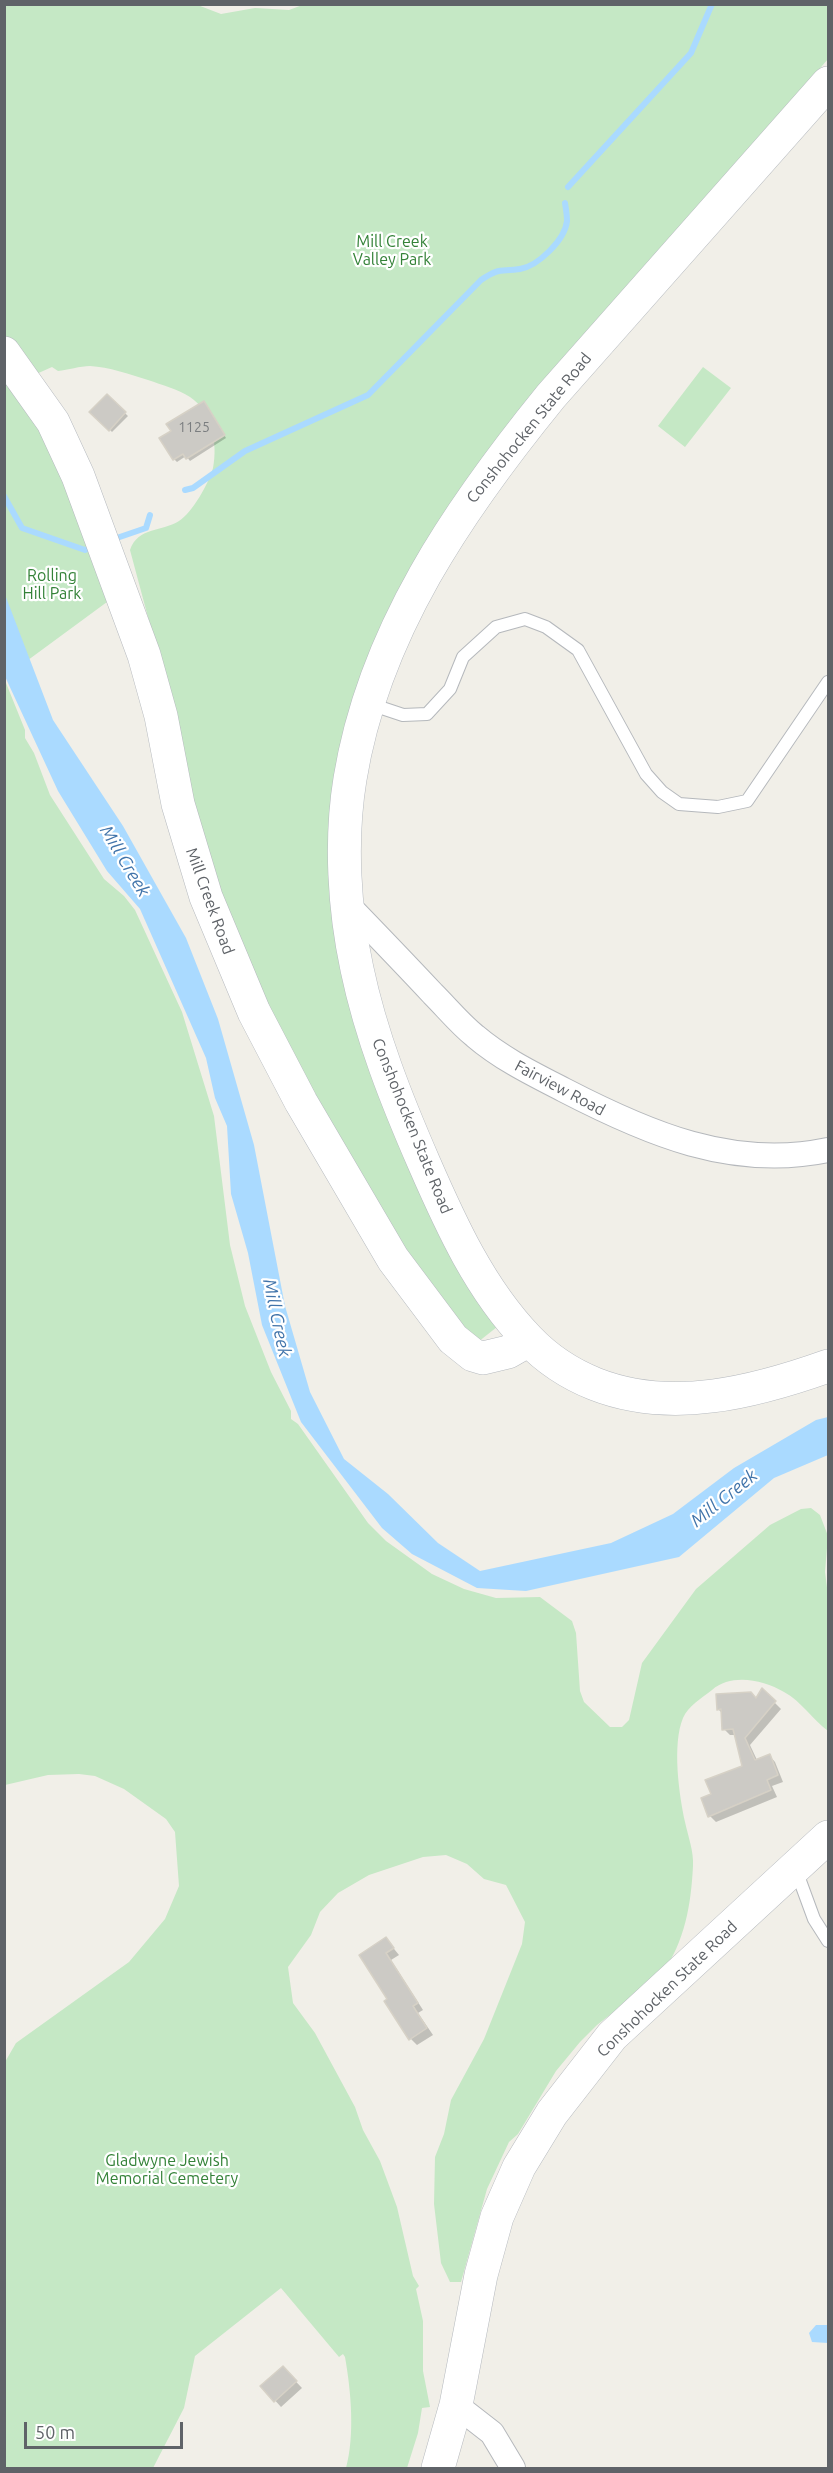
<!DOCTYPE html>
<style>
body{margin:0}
#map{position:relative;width:833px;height:2473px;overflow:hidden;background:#f1efe8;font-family:Ubuntu,sans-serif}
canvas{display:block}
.frame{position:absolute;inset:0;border:6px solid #5f6368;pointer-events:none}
.scale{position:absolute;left:24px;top:2422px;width:159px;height:27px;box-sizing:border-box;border:3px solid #5f6368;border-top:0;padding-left:8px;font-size:18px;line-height:21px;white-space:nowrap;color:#5f6368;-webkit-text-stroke:4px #fff;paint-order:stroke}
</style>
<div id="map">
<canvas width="833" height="2473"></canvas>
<div class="frame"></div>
<div class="scale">50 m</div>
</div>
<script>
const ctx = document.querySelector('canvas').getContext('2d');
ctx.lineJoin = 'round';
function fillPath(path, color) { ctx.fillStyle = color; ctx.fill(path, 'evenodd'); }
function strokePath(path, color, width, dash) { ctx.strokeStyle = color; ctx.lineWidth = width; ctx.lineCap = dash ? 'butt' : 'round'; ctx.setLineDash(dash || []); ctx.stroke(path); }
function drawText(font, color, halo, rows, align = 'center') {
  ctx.font = font + ' Ubuntu,sans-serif'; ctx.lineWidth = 4.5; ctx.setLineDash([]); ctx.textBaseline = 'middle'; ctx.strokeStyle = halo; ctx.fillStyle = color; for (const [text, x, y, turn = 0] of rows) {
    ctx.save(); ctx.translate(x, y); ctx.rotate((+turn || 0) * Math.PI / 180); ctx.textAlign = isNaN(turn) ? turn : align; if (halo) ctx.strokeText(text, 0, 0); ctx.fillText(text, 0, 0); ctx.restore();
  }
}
const green = new Path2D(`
 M 195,4 L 221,14 L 255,8 L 289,10 L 305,4 L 828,5 L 828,59 L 514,424 L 403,593 L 333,903 L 497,1327 L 478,1342 L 443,1310 L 357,1181 L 241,961 L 199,856 L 160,662 L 130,550 C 138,527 161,532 179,521 C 192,513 209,483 213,468 C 218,444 212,412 190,397 C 178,389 162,385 148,380 C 129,374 109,367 90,366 C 80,366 68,370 58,371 L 52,367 L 34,375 L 5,335 L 5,5 Z
 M 703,367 L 731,388 L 685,447 L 658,426 Z
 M 5,372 L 45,430 L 107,602 L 5,677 Z
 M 4,678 L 25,730 L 25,738 L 34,753 L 50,795 L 104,879 L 124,896 L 135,910 L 182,1012 L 214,1116 L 230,1245 L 245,1306 L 271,1372 L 291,1411 L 291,1419 L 298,1424 L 368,1523 L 386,1541 L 432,1574 L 464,1589 L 496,1598 L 540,1597 L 572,1621 L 576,1633 L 580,1691 L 584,1702 L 610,1727 L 622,1727 L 629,1720 L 642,1663 L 696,1589 L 770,1525 L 801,1509 L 811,1508 L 820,1515 L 828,1536 L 825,1572 L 828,1595 L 828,1731 C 813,1720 801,1701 784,1692 C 763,1680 732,1673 712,1690 C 702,1698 688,1706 683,1718 C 672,1744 679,1795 685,1822 C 688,1836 694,1852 693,1866 C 691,1905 685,1941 662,1974 L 597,2025 L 580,2042 L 556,2071 L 518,2134 L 509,2142 L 487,2189 L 461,2282 L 450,2282 L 441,2263 L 434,2204 L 435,2157 L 444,2134 L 451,2100 L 484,2039 L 522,1944 L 525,1922 L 506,1885 L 484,1879 L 467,1864 L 446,1855 L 423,1857 L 369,1875 L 338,1893 L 320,1912 L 311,1935 L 288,1967 L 293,2003 L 315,2033 L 355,2107 L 363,2130 L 380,2161 L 397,2207 L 413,2276 L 419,2286 L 416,2289 L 423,2321 L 423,2371 L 430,2407 L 422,2408 L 418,2433 L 407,2468 L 346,2468 C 355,2435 351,2391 345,2357 L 343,2354 L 339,2357 L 281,2288 L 195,2356 L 184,2408 L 153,2468 L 5,2468 L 5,2062 L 16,2043 L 129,1962 L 165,1919 L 179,1886 L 175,1832 L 166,1819 L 124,1789 L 95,1776 L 79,1774 L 48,1775 L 5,1785 Z`);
const water = new Path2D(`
 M 4,592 L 53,720 L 123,826 L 186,938 L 218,1019 L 254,1145 L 285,1306 L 310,1392 L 344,1459 L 388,1494 L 438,1543 L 480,1571 L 611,1543 L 673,1514 L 734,1468 L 816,1420 L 828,1417 L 828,1455 L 774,1478 L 679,1557 L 526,1591 L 477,1588 L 412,1554 L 382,1528 L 301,1422 L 262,1325 L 248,1253 L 231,1194 L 227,1126 L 215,1098 L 206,1058 L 140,909 L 107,871 L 58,791 L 8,683 L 4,674 Z
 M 816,2325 L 828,2325 L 828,2343 L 812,2342 L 809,2333 Z`);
const shadow = new Path2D(`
 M 107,396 L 128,416 L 112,432 L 92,412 Z
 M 206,405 L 226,438 L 190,461 L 186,456 L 177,462 L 174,459 Z
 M 762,1690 L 781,1709 L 750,1745 L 757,1760 L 769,1755 L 775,1762 L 783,1782 L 772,1786 L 777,1797 L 716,1822 L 710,1816 L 713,1795 L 744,1767 L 736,1735 L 730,1735 L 724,1729 L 723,1714 L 718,1709 L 756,1700 Z
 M 386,1939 L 399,1955 L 391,1960 L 423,2010 L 418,2013 L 433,2035 L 417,2045 L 411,2039 L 389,1999 L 361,1955 Z
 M 283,2368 L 302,2388 L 281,2407 L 262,2386 Z`);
const stream = new Path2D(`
 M 568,187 L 691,53 L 712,4
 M 185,490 L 193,488 L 245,451 L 368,395 L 481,280 C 500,267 500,272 520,269 C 538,266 565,240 567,221 C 567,215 566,209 565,203
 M 4,496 L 22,528 L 85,550 L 93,547
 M 111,540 L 146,528 L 150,515`);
const building = new Path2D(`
 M 107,394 L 126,412 L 109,431 L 89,412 Z
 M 204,401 L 225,435 L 186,459 L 183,454 L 173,460 L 159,438 L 171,431 L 166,424 Z
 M 762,1688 L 776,1701 L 745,1738 L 755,1760 L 770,1754 L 778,1775 L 767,1780 L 771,1790 L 708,1817 L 701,1798 L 711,1794 L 705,1780 L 742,1766 L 733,1729 L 722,1730 L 721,1709 L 717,1710 L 716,1694 L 751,1692 L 756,1698 Z
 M 386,1937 L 394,1948 L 386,1953 L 418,2003 L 413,2006 L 427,2028 L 409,2040 L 384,2001 L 387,1999 L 359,1955 Z
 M 283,2366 L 297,2381 L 274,2402 L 260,2386 Z`);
const lane = new Path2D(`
 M 370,704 L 403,715 L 427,714 L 450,689 L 463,657 L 496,627 L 525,619 L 546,627 L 578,650 L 646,774 L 662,792 L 679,804 L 718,807 L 747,801 L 828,682
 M 796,1870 L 814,1919 L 828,1941`);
const street = new Path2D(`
 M 348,905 C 377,935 405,964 433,994 C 447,1008 460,1024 475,1036 C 502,1059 533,1074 564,1090 C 647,1133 732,1170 828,1150
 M 456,2405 L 492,2433 L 513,2468`);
const secondary = new Path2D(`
 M 828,83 L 551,396 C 459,509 374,632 350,779 C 340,840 344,909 357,969 C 371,1036 397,1101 424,1163 C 451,1225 480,1289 528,1339 C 547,1359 570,1374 595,1384 C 671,1414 755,1392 828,1366
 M 4,353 L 53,422 L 78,476 L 144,655 L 161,716 L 178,804 L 206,897 L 254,1012 L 301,1102 L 393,1259 L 453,1339 L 473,1355 L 483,1358 L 508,1352 L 529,1340
 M 438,2468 L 456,2405 L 481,2275 L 497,2217 L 519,2167 L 552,2113 L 612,2036 L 828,1837`);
const numberNames = [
 ["1125",194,427]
];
const parkNames = [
 ["Mill Creek",392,242],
 ["Valley Park",392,260],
 ["Rolling",52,576],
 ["Hill Park",52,594],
 ["Gladwyne Jewish",167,2161],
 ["Memorial Cemetery",167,2179]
];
const streetNames = [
 ["Conshohocken State Road",529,428,-51],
 ["Mill Creek Road",210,901,70],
 ["Fairview Road",560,1088,28],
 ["Conshohocken State Road",412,1126,68],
 ["Conshohocken State Road",667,1989,-44]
];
const waterNames = [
 ["Mill Creek",125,861,59],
 ["Mill Creek",277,1318,78],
 ["Mill Creek",724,1498,-39]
];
fillPath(green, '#c5e8c5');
fillPath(water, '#aadaff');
fillPath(shadow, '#0003');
strokePath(stream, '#aadaff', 6);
fillPath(building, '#cccac5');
strokePath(building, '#d6d1c6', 1.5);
strokePath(lane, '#b5b8bc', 14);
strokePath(street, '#b5b8bc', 26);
strokePath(secondary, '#b6babf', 34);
strokePath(lane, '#fff', 12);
strokePath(street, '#fff', 24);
strokePath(secondary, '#fff', 33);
drawText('14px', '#7a7d7f', null, numberNames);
drawText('16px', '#348238', '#fff', parkNames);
drawText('16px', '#5f6368', '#fff', streetNames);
drawText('italic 18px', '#4174aa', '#fff', waterNames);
</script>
